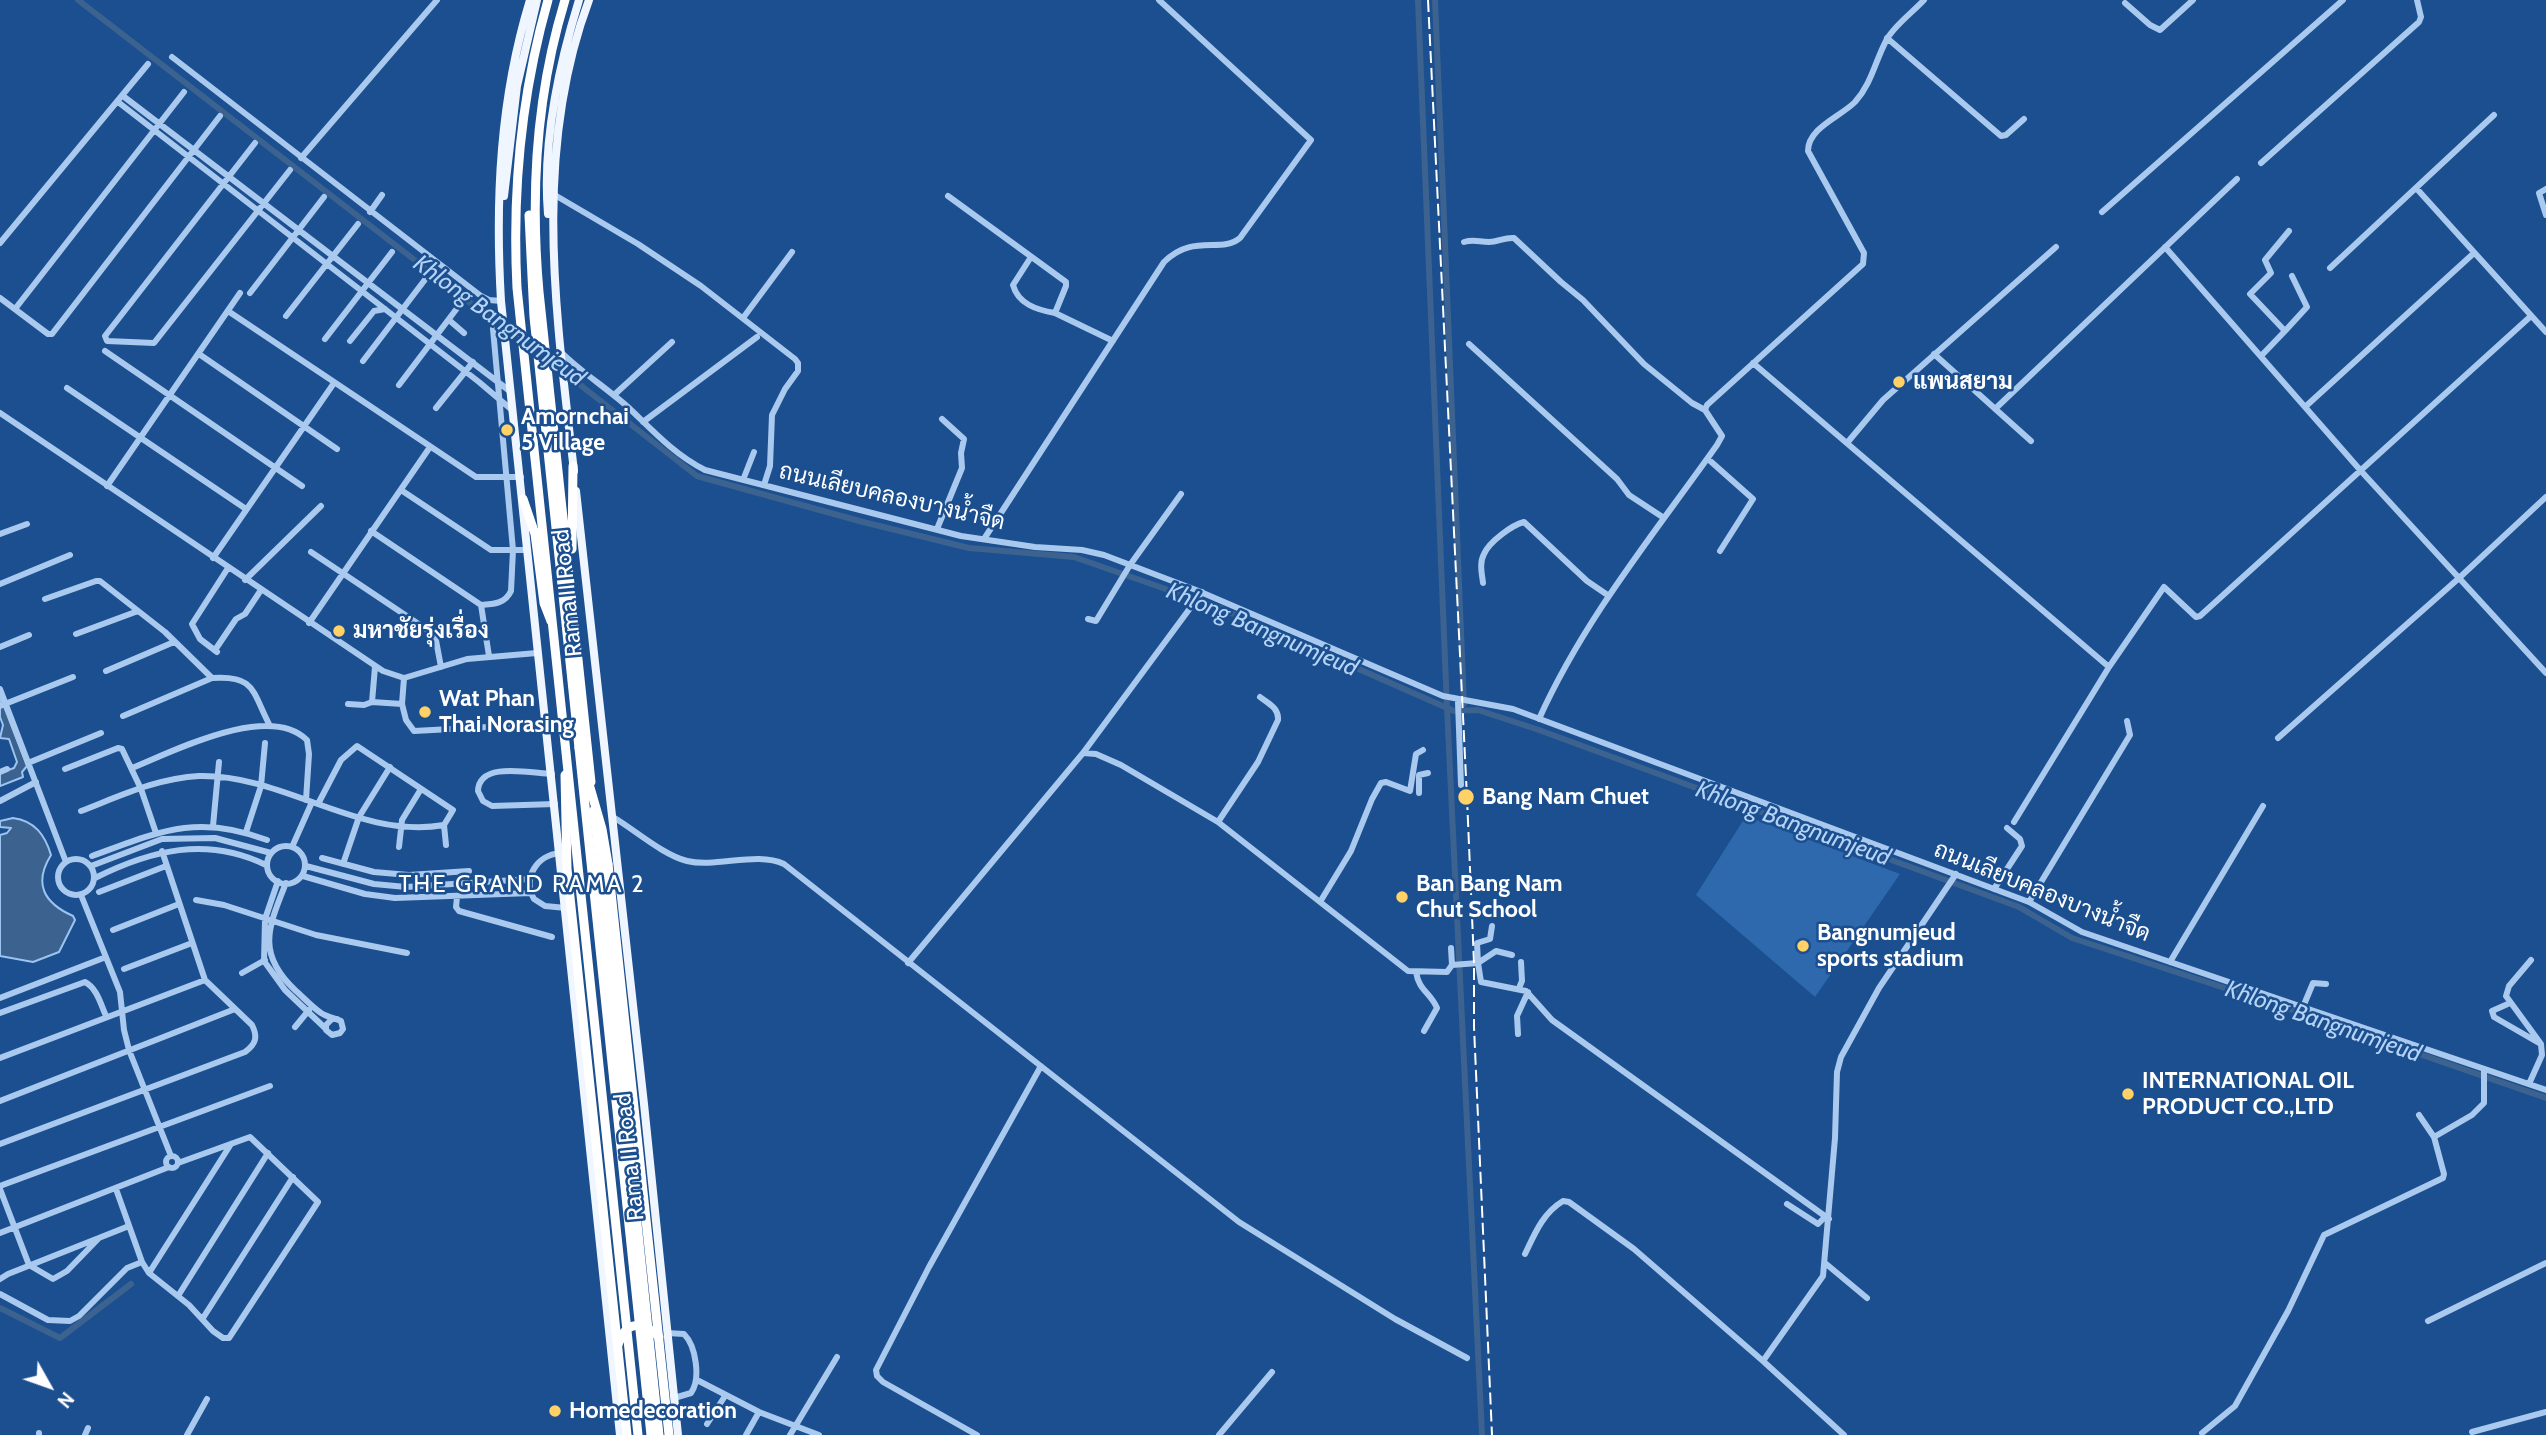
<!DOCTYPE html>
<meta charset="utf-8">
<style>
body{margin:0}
#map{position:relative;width:2546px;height:1435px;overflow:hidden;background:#1b4f8f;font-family:Cabin,sans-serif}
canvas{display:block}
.north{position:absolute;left:14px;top:1351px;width:70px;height:70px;-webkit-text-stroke:5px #1b4f8f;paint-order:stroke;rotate:130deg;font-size:19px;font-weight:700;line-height:28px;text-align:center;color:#fff}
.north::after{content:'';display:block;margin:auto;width:24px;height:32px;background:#fff;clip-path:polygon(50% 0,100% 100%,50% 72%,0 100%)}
</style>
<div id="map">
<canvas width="2546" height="1435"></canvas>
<div class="north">N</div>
</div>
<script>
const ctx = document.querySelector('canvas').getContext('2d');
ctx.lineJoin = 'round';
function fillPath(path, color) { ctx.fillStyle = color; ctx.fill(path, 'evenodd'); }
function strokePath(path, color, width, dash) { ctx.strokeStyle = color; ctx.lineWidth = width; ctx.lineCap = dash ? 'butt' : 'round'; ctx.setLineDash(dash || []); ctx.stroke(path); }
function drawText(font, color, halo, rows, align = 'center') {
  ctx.font = font + ' Cabin,Sarabun,sans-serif'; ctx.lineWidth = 5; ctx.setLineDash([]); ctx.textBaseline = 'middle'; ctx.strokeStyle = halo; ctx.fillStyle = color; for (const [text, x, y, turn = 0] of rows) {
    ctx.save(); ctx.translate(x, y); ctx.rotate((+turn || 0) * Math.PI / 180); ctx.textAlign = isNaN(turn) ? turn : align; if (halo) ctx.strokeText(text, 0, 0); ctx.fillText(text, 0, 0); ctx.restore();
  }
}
const green = new Path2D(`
 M 1746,816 L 1900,874 L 1815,997 L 1696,895 Z`);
const water = new Path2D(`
 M 0,696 L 27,766 L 22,772 L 23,777 L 0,786 L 0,773 L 14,768 L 17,762 L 9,739 L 0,738 L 3,725 L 0,717 Z
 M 13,818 C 35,821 45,835 51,855 C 33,884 44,903 73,916 L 75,920 L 59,952 L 33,962 L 0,956 L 0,835 L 7,833 L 11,828 L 0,827 L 0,821 Z`);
const canal = new Path2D(`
 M 78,0 L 469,302 L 537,346
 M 1418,0 L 1447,708 L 1482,1435
 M 1435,0 L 1464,704
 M 545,353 L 584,388 L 697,476 L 863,522 L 969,548 L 1074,557 L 1220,608 L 1454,711 L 1478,710 L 1539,730 L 2019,907 L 2072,938 L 2307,1015 L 2546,1098
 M 0,1308 L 60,1338 L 131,1284`);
const minor = new Path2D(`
 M 2125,3 L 2150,25 L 2160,30 L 2193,0
 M 1887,38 L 2001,136 L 2006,135 L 2024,119
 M 172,57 L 481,296 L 489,300 L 501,301
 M 123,96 L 511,392
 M 118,102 L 479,382 L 512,410
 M 255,143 L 105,336 L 107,341 L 154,343 L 290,170
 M 301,158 L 437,0
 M 2261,163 L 2419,22 L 2421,17 L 2417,0
 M 2417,189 L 2546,332
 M 2546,189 L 2539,193 L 2546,215
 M 553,194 L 638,244 L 701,286 L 795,359 L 798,363 L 798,371 L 785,389 L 772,415 L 770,466 L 764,485
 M 948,196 L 1066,282 L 1066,286 L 1055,313 L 1113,341
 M 370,212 L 382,195
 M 2102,212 L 2343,0
 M 1464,242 C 1474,239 1479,242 1489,242 C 1498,242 1505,237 1514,238 L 1561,282 L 1583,300 L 1644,364 L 1692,403 L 1705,410
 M 0,243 L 148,64
 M 2165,247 L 2361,471 L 2546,673
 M 1031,257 L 1013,285 C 1018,304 1037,310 1055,313
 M 2330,268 L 2494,115
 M 250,293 L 324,197
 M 0,298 L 48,334 L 52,334 L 220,116
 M 15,309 L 184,92
 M 228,311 L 476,477 L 521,477
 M 286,316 L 358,224
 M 743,318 L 792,252
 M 449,320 L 464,333
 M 2285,331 L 2307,307 L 2292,276
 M 325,339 L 392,252
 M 350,341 L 374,311 L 385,309
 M 1469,344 L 1617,479 L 1629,495 L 1664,518
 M 105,351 L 302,486
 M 561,352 C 582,373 607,388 629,408 C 652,430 675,455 705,470 L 961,536 L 1035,547 L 1082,550 L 1104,555 L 1196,590 L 1443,696 L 1513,709 L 2029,902 L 2082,932 L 2546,1090
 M 199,354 L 337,449
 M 1934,354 L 2031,441
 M 2261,356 L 2285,331 L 2250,294 L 2271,273 L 2265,260 L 2289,231
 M 363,361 L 427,277
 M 1753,363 L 2109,667
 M 399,385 L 461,303
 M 67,388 L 246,509
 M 614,395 L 672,342
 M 2305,407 L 2474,253
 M 436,408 L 473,362
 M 1995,409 L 2237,179
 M 0,413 L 383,671 L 404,678 L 467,659 L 537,653
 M 643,422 L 757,337
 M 1847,443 L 1883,400 L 2056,247
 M 1708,459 L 1753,499 L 1720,551
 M 743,480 L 754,452
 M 107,486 L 240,293
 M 401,490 L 491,550 L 527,550
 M 937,529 L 962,468 L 961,453 L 964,439 L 942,419
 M 371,531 L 481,605 L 489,656
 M 0,534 L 27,524
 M 984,539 L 1164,262 C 1193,233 1221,254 1240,238 L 1311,140 L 1159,0
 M 311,552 L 435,635 L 441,667
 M 213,558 L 334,383
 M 245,580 L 321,506
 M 1483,583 C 1482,574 1479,563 1484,554 C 1489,542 1512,525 1524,522 L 1587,581 L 1609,596
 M 0,584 L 70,555
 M 45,599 L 96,581 L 100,581 L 165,632 L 212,678
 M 481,605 C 493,604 505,604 511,591 L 513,550 L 493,329
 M 1088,619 L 1096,621 L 1130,565 L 1181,494
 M 309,623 L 430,447
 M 76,634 L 138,611
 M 0,647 L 29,635
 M 215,650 L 236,619 L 245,614 L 261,590
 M 217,652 L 200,639 L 192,624 L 228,568
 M 375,667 L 372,702 L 402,704 L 406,720 L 414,731 L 526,725
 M 106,671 L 174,642
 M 0,689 L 66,862
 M 1458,702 L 1461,785
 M 348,704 L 364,705 L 372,702
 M 402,704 L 404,678
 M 0,706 L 73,677
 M 123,716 L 212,678 C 255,675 252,691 269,724
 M 1539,719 C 1584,619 1654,534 1717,445 L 1722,436 L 1705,410 L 1707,405 L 1863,264 L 1864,253 L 1808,151 C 1808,128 1840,117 1855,102 C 1872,83 1875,61 1887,39 C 1895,25 1913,12 1924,0
 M 2278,738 L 2458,579 L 2546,497
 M 1083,753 L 1096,754 L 1121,765 L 1218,822 L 1408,971 L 1447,972 L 1452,965 L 1451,948
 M 28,763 L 101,733
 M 132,768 C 174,751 269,702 307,740 L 309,754 L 306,800
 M 65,769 L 118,748 L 122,749 L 141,789 L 156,833
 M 0,772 L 7,769
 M 552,774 C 530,773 479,761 478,791 L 483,801 L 492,806 L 555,804
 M 1419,793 L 1419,775 L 1428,773
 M 0,801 L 36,782
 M 318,804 L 341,760 L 357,746 L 453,810 L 444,825 L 446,845
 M 81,811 C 120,796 158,778 199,776 C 284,774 359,840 444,825
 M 613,817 C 635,830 663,855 687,861 C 717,868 757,851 784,864 L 1239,1222 L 1395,1319 L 1467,1358
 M 1218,822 L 1258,762 L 1278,720 C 1279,708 1269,704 1260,697
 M 2014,822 L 2109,667 L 2164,587 L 2196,617 L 2200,616 L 2531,316
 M 213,826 L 219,762
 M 246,832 L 261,786 L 265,743
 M267 865a19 19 0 1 1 38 0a19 19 0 1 1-38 0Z
 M 292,847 L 312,802
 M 399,847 L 402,820 L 421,789
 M 560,853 C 537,855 522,878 534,899 L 545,906 L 566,908
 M 92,856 C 158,832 197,813 267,840
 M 322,858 L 374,872 L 409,875 L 469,871
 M58 877a18 18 0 1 1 36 0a18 18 0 1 1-36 0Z
 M 343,864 L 359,817 L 390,767
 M 91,866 L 162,839 L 215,838 L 271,853
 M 306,866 L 374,884 L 406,887 L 530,879
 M 303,876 L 365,894 L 395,898 L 531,893
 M 95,878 C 151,850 207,836 266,865
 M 278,881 L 265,919 L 264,961 L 285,990 L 325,1028
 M 286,883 C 268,928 256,954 296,991 C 304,998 312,1007 321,1013 C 327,1017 334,1018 341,1021 L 343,1029 L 340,1033 L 332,1035 L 326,1030 L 326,1025 L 332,1019 L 337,1019
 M 1994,889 L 2022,846 L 2020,839 L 2007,828
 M 99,892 L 166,866
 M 81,895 L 120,992 L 124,1030 L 129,1050 L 171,1156
 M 457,897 L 456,907 L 459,911 L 552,937
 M 196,900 L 224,905 L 316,935 L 407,953
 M 1320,902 L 1351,851 L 1372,799 L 1381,783 L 1386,782 L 1410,791 L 1416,754 L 1423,750
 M 2029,902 L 2130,735 L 2127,721
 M 1492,926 L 1490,939 L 1477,943 L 1478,963 L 1496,951 L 1512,955
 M 113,930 L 179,904
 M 2170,962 L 2263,806
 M 908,963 L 1083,753 L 1202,592
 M 1452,965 L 1478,963 L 1481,982 L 1526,991 L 1552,1020 L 1829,1219
 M 124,969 L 192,943
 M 1416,972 C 1419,991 1430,992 1437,1008 L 1424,1031
 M 242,973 L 265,960
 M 1519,988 L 1522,981 L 1521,962
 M 0,998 L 106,957
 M 2510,1003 L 2492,1011 L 2494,1017 L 2539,1043
 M 2303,1007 L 2313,983 L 2326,984
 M 0,1013 L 85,982 C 97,988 101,1005 106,1016
 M 295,1027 L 309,1010
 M 1518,1034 L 1517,1016 L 1528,992
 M 0,1058 L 205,980
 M 2529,1084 L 2542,1055 L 2541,1044 L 2506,996 L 2509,986 L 2531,960
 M 0,1101 L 235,1009
 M 2419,1115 L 2434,1137
 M 0,1144 L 245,1052 C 256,1044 258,1037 252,1025 L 205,980 L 162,851
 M166 1162a6 6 0 1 1 12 0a6 6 0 1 1-12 0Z
 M 0,1186 L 270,1086
 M 0,1189 L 29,1265 L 53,1279 L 67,1271 L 99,1238
 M 116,1189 L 142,1262 L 149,1273 L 189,1305 L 213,1331 L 223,1338 L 229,1338 L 318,1202 L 250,1137 L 178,1163
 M 1787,1204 L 1818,1224 L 1825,1217
 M 0,1233 L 169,1167
 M 1525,1254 C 1535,1233 1543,1213 1563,1201 L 1569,1202 L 1634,1249 L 1763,1361
 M 1825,1263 L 1867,1298
 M 149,1273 L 231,1144
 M 0,1279 L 8,1274 L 129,1226
 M 0,1294 L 48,1320 L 70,1321 L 79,1316 L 127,1268 L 142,1262
 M 178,1296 L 268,1153
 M 203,1318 L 293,1177
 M 2428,1321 L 2546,1263
 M 667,1333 L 684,1334 C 696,1346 701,1379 691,1393 L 674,1398
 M 697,1380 L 759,1412 L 819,1435
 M 707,1424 L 725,1396
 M 2472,1432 L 2546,1412
 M 2202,1433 L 2235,1406 L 2288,1311 L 2324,1235 L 2443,1178 L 2444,1174 L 2434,1137 L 2472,1115 L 2484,1103 L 2484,1069
 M 39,1435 L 39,1433
 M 85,1435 L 88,1428
 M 187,1435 L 207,1399
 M 746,1435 L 759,1412
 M 790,1435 L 837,1357
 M 977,1435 L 883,1382 L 877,1376 L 876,1370 L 929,1267 L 1041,1066
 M 1219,1435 L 1272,1372
 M 1844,1435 L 1763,1361 L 1823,1276 L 1835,1138 L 1837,1072 L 1841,1057 L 1879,988 L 1956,874`);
const major = new Path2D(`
 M 530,0 C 500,98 495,199 501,301 L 620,1435
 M 504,196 L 517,86 L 537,0
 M 548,214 C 542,142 558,68 579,0
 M 574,471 C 556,315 532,152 589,0
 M 576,491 L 644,1104 L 678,1435`);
const highway = new Path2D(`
 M 565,0 C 536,95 530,192 539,292 L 591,782
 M 529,215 L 534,317 L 579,748
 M 523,499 L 535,534 L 544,603 L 551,621
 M 572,549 L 573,466
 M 565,775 L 567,869 L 627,1435
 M 594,810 L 659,1435
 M 608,864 L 669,1435`);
const rail = new Path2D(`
 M 1428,0 L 1467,798 L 1474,963 L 1474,1027 L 1492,1435`);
const highwayBridge = new Path2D(`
 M 548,0 C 521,95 512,190 517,288 L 638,1435
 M 579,748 L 651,1435
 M 585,770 L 602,829 L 608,864
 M 618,1345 C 625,1321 643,1320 659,1337`);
const markers = [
 [1899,382,7,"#ffd166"],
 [507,430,7,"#ffd166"],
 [339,631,7,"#ffd166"],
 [425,712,7,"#ffd166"],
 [1466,797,9,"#ffd166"],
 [1402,897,7,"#ffd166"],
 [1803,946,7,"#ffd166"],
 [2128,1094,7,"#ffd166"],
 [555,1411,7,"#ffd166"]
];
const poiNames = [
 ["แพนสยาม",1913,382],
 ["Amornchai",521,417],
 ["5 Village",521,443],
 ["มหาชัยรุ่งเรื่อง",353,631],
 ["Wat Phan",439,699],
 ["Thai Norasing",439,725],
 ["Bang Nam Chuet",1482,797],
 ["Ban Bang Nam",1416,884],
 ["Chut School",1416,910],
 ["Bangnumjeud",1817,933],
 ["sports stadium",1817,959],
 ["INTERNATIONAL OIL",2142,1081],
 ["PRODUCT CO.,LTD",2142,1107],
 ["Homedecoration",569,1411]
];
const streetNames = [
 ["ถนนเลียบคลองบางน้ำจืด",892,497,13],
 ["Rama II Road",568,593,-96],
 ["ถนนเลียบคลองบางน้ำจืด",2042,892,22],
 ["Rama II Road",630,1157,-96]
];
const waterNames = [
 ["Khlong Bangnumjeud",499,321,36],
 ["Khlong Bangnumjeud",1262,630,23],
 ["Khlong Bangnumjeud",1793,824,20],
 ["Khlong Bangnumjeud",2323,1022,19]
];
const neighbourhoodNames = [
 ["THE GRAND RAMA 2",522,885]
];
fillPath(green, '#2e69ad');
fillPath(water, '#3c6290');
strokePath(water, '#9cc4f0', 2);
strokePath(canal, '#3c6290', 6);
strokePath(minor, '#a9c9ee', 6);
strokePath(major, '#f0f6ff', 8);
strokePath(highway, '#fff', 9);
strokePath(rail, '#fff', 2, [12, 5]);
strokePath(highwayBridge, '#fff', 9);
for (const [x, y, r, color] of markers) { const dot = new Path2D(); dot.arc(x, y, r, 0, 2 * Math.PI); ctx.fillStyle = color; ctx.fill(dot); strokePath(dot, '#1b4f8f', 2.5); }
drawText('bold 23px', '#fff', '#1b4f8f', poiNames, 'left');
drawText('23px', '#fff', '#1b4f8f', streetNames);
drawText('italic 24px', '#b5d3f5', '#1b4f8f', waterNames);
ctx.letterSpacing = '2px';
drawText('24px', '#fff', '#1b4f8f', neighbourhoodNames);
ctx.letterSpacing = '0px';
</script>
